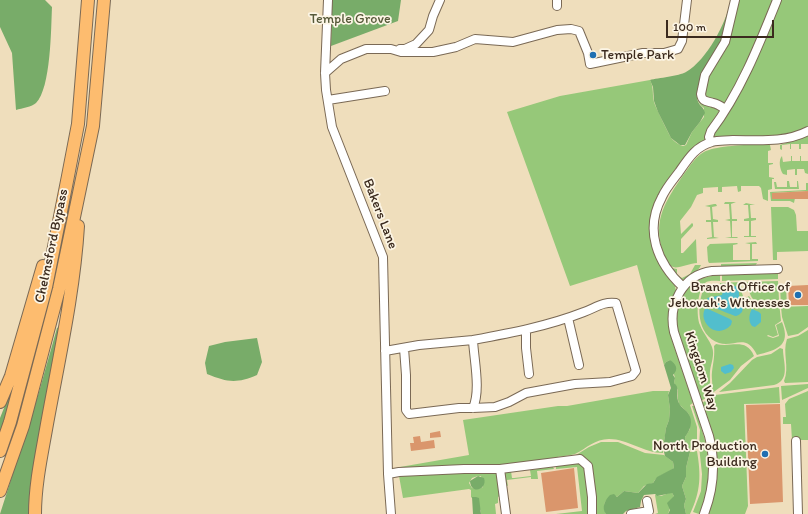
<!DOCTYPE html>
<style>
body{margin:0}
#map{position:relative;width:808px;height:514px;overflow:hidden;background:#efdebc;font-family:Itim,sans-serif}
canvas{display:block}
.scale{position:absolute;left:666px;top:20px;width:108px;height:18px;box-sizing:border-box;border:2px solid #3b2a1e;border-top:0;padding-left:5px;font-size:12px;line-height:14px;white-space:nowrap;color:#3b2a1e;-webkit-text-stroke:3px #fcf5e5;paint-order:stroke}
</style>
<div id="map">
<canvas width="808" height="514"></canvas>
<div class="scale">100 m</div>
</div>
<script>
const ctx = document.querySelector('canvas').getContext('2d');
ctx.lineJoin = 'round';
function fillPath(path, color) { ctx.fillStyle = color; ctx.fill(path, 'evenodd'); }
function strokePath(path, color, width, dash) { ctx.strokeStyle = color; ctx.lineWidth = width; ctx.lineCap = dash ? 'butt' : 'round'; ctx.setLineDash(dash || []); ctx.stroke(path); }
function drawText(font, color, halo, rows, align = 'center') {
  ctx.font = font + ' Itim,sans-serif'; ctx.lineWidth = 3.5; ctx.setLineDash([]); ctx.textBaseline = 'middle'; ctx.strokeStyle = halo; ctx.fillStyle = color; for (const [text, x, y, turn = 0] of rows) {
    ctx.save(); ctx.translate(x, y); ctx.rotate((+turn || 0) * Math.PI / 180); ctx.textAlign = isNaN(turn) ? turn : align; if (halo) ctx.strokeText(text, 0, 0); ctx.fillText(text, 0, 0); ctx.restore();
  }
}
const green = new Path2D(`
 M 736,0 L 775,0 L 766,22 L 725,107 L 706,100 L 702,93 Z
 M 779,0 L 808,0 L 808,129 L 785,136 L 712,139 L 711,135 Z
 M 650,80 C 654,88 652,93 654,102 C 655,106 670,137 672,139 C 675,142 679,145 683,146 L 686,145 L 692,132 L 704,117 L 704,108 C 694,100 697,92 700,82 L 700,93 L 723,109 L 708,140 L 658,199 L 656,257 L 662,268 L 675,286 L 676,291 L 672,300 L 669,313 L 669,325 L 673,343 L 693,403 L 690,405 L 697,427 L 697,449 L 690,450 L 686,445 L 685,437 L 690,429 L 690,417 L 688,413 L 679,404 L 678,400 L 678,390 L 674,383 L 675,378 L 670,360 L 666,362 L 664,365 L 637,265 L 570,286 L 507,112 L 560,96 Z
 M 808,136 L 808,144 L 801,144 L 801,149 L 799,149 L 799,144 L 791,144 L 791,149 L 790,149 L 790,144 L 782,145 L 782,150 L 780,149 L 780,145 Z
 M 770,145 L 771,150 L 768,151 L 768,163 L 773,163 L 773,164 L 769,165 L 769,177 L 774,178 L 774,179 L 772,179 L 772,189 L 768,190 L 768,201 L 763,199 L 761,188 L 759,186 L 741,186 L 741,191 L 738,192 L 737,186 L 722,187 L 722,192 L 718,192 L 718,187 L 703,188 L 703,193 L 697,195 L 691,207 L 680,221 L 681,234 L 692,223 L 693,224 L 693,226 L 681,239 L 681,253 L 683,253 L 696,239 L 697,263 C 690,263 678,269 673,267 C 668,265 665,258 663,252 C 652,220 666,200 684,174 C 690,166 695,157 704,152 C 716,145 756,144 770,145 Z
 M 782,156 L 783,162 L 791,161 L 791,156 L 792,156 L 792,161 L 800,161 L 800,156 L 801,156 L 801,161 L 808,161 L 808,174 L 805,173 L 804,169 L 797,169 L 797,175 L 795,175 L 795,169 L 787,170 L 787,175 L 783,174 C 780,170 778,160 782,156 Z
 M 787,181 L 789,181 L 790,187 L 797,187 L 797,181 L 798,181 L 799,189 L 775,189 L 774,182 L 776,182 L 777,187 L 787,187 Z
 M 806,183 L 808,183 L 808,191 L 772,193 L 772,199 L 795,198 L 794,203 L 790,201 L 771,201 L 770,192 L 806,190 Z
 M 725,202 L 736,202 L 731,204 L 732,219 L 737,219 L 737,221 L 732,221 L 732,237 L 738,237 L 737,238 L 725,238 L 731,237 L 730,221 L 725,220 L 730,219 L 729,204 L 724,204 Z
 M 746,203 L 755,205 L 750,205 L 751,218 L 756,218 L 756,220 L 751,221 L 751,236 L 756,236 L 756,237 L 744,237 L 744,236 L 749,236 L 749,221 L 744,221 L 744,219 L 749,218 L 748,205 L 743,205 Z
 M 714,204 L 716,204 L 717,206 L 712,207 L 713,219 L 718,220 L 718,222 L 713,222 L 714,237 L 719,238 L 707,239 L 707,238 L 712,237 L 711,222 L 706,222 L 706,220 L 711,220 L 710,207 L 705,206 Z
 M 771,207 L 788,207 L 794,210 L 796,215 L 797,231 L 808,231 L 808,251 L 777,252 L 777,260 L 773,260 Z
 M 756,242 L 757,244 L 752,244 L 752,259 L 758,259 L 758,261 L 709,263 L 708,261 L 707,247 L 710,244 L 737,243 L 738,244 L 733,245 L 733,260 L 750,260 L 750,244 L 745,243 Z
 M 757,263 L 755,266 L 721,267 L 721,264 Z
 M 695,265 L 701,265 C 698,272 688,280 680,280 L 671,268 L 677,269 L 677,275 L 682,278 L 690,274 Z
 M 778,273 L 778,279 L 722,281 L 722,275 Z
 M 720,275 L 720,281 C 715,281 709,280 705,283 C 697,291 696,316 700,325 C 703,333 709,339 712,347 C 715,355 711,363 710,371 C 709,383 714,395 701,401 L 677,329 C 673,299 689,276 720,275 Z
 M 778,281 L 779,300 C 766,304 754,308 749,291 L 744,291 L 743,282 Z
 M 741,282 L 742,293 L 744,299 L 749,296 C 756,309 767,306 779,302 L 781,321 L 775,325 L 778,335 L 773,337 L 768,335 L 767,336 L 773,338 L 779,336 L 776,325 L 782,322 C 792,347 775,350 757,355 C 746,332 734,348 719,343 C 696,335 696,304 705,286 L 710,284 L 710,293 L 720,293 L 720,283 Z
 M 780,286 L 786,286 L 787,306 L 781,306 Z
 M 808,306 L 808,327 L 798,334 L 788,336 L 782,317 L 781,307 Z
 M 808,330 L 808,382 L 785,383 L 784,381 C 790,367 782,353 787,339 L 798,336 Z
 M 716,344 C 731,348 746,337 754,356 L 741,366 L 730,380 L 711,394 C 714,386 711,379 712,372 C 713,363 715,356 714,346 Z
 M 780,348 L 783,349 C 783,362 791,380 774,385 L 719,392 L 730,383 L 752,360 L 757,357 L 771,354 Z
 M 808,384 L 808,388 L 782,400 L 781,386 Z
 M 779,387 L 780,403 L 744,404 L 748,506 L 745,514 L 708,514 C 724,470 716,446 702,403 L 715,395 Z
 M 653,391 L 669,391 L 668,395 L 670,409 L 669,420 L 666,428 L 665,436 L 663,444 L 663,453 C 644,453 628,439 609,439 C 595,439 587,448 575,454 C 568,456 560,456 553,458 L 553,459 L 501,466 L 399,469 L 400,467 L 469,455 L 463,420 L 558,406 L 567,406 Z
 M 808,391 L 808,440 L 792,440 L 791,424 L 783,424 L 783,417 L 786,417 L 785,404 L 789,399 Z
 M 692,406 L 694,406 C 708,446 717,473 699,514 L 693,512 L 701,491 L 702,474 L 699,446 L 700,430 Z
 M 601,442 L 618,442 L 645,453 L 664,455 L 673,462 L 674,468 C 667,474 657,475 653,483 L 644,486 L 638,493 L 624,491 L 617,497 L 616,496 L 605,502 L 604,508 L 606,514 L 596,514 C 595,503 596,468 589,461 C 586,456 580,457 576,455 L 589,447 Z
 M 697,451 C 701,475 701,491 690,514 L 686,514 L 684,505 L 686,499 L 682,486 L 686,477 L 686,468 L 690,452 Z
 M 578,463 L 585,467 L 588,493 L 588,514 L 556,514 L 582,511 L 577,467 L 556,469 L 556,465 Z
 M 553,467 L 554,469 L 537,471 L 538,479 L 531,479 L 531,477 L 507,480 L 508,486 L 506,485 L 504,474 L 506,472 L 511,471 L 512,478 L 514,478 L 531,476 L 530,470 Z
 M 466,472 L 494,472 L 497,475 L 500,496 L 498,497 L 498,503 L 495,504 L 496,514 L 481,514 L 481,511 L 472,497 L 471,498 L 471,490 L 469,489 L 403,498 L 399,476 ZM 478,476 L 481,476 L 483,487 L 479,489 L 472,488 L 469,483 L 472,478 Z
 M 669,493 L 672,493 L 674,496 L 668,514 L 655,514 L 658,513 L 655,495 L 661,496 Z`);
const forest = new Path2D(`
 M 0,0 L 45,0 L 52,7 C 51,28 51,88 36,103 C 32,107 22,108 16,110 L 12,53 L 0,27 Z
 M 332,0 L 401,0 L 398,21 L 331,46 Z
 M 731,0 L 734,0 L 726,34 L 700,82 C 698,89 694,97 700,105 C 703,108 704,109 705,113 L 700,122 L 692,132 L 685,145 L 680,145 L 671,138 L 658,112 L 654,101 L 653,87 L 650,80 C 658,78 679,76 686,72 C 707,60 726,23 731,0 Z
 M 60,326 L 30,514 L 0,514 L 39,392 L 57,328 Z
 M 257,338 L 262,362 L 257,375 C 236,384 227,382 207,374 L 205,363 L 209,346 L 225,342 Z
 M 670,360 C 676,364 679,369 673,375 L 675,378 L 674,383 C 680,387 676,394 678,401 C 680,407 685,409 688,413 C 694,421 690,431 685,437 L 686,445 L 690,452 L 686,468 L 686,477 L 682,486 L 686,499 L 684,505 L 686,514 L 668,514 L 670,510 L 667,503 L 674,496 L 672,493 L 657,496 L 655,494 L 644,495 L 641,501 L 640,507 L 626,511 L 623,514 L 606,514 C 601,508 605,500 610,495 L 614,494 L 617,497 L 624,491 L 638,493 L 647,484 L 653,483 L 657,477 L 674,468 L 673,462 L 665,456 L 663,448 L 666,428 L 669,420 L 670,409 L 668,395 L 671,388 L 664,365 L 666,362 Z
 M 18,373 L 0,437 L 0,418 Z
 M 478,476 L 484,478 C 488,489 471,496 470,481 Z
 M 472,497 L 476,497 L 479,498 L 481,514 L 473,514 Z`);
const water = new Path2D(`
 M 724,287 L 735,286 L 738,288 C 739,290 739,293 739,295 C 742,304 746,299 742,312 C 740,314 739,315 736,316 C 734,316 716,308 711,307 L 707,298 L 722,295 Z
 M 705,309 L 708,309 L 730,319 L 732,321 L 731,325 C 716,341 698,321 705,309 Z
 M 752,309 L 759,312 L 761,314 L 761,322 L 755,327 L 752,326 C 748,321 749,314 752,309 Z
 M 730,364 L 733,365 L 734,368 L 731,372 L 725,374 L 721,371 L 721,367 Z`);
const building = new Path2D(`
 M 808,191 L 808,199 L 772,199 L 772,193 Z
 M 808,285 L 808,305 L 789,305 L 788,286 Z
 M 780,404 L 783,502 L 750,504 L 746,405 Z
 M 440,431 L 441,437 L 430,438 L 430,433 Z
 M 420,436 L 421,442 L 434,440 L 435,448 L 411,451 L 410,443 L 414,443 L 413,437 Z
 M 574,468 L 578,508 L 546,512 L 541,473 Z`);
const minor = new Path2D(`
 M 328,0 L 325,73 L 326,90 L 332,127 L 383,257 L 388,474 L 391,514
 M 557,0 L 557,6
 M 400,49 L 405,49 L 416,44 L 429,30 L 433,16 L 440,0
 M 325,73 L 341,59 L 366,49 L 391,49 L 401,52 L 433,52 L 456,47 L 475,39 L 513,42 L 557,30 L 571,29 L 579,31 L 588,53 L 590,64 L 643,53 L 664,53 L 678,49 L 682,41 L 687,0
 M 328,100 L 385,91
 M 725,109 C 722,107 718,104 713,103 C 707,101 702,102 701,94 L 705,75 L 725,42 L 735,0
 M 711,142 L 709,137 L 711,131 C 740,93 759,45 777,0
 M 683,287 C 657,263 644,230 662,197 C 666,188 673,180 679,172 C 688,159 696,146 712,142 C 719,140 726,141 733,140 C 758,140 785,143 808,131
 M 568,318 L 579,365
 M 526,330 L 526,348 L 529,374
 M 404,348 L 406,375 L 406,410 L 409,414 L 459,408 L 473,408 L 495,407 L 509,402 L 526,393 L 575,384 L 610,382 L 632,376 L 636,371 L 616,303 C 604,301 595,308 584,312 C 548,326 511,333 473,340
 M 385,351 L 419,345 L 473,340 C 474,360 481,390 473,408
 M 796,441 L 798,514
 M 500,469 L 506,514
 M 388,474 L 399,472 L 464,469 L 500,469 L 580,459 L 588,466 L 592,497 L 592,514
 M 631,514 L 649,511 L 647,501
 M 704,514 C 714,488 716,463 709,436 L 674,332 C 668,305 682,275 712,271 L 778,269`);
const highway = new Path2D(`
 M 0,402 L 11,376 L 43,266
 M 0,451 L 10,422 L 46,287 L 68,176 L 78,124 L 88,0
 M 0,491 L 23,426 L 59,289 L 93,126 L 104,0
 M 35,514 C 35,484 42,453 47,424 C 59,358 74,292 78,226`);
const markers = [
 [593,55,4,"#1f6fb2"],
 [798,295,4,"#1f6fb2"],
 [765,454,4,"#1f6fb2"]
];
const parkNames = [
 ["Temple Grove",350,19]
];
const poiNames = [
 ["Temple Park",601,55,"left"],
 ["Branch Office of",790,287],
 ["Jehovah's Witnesses",790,303],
 ["North Production",757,446],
 ["Building",757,462]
];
const streetNames = [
 ["Bakers Lane",380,214,69],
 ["Chelmsford Bypass",52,246,-78],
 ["Kingdom Way",701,371,72]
];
fillPath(green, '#96c879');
fillPath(forest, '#78ac69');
fillPath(water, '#52becd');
fillPath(building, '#da966c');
strokePath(minor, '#7a6955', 10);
strokePath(highway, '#7a6955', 14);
strokePath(minor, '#fff', 8);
strokePath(highway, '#fdbc6f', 12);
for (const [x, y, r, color] of markers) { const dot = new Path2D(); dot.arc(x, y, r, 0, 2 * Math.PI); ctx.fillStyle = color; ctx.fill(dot); strokePath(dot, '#fcf5e5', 1.5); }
drawText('14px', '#565939', '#fcf5e5', parkNames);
drawText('14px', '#3b2a1e', '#fcf5e5', poiNames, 'right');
drawText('14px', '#3b2a1e', '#fcf5e5', streetNames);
</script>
